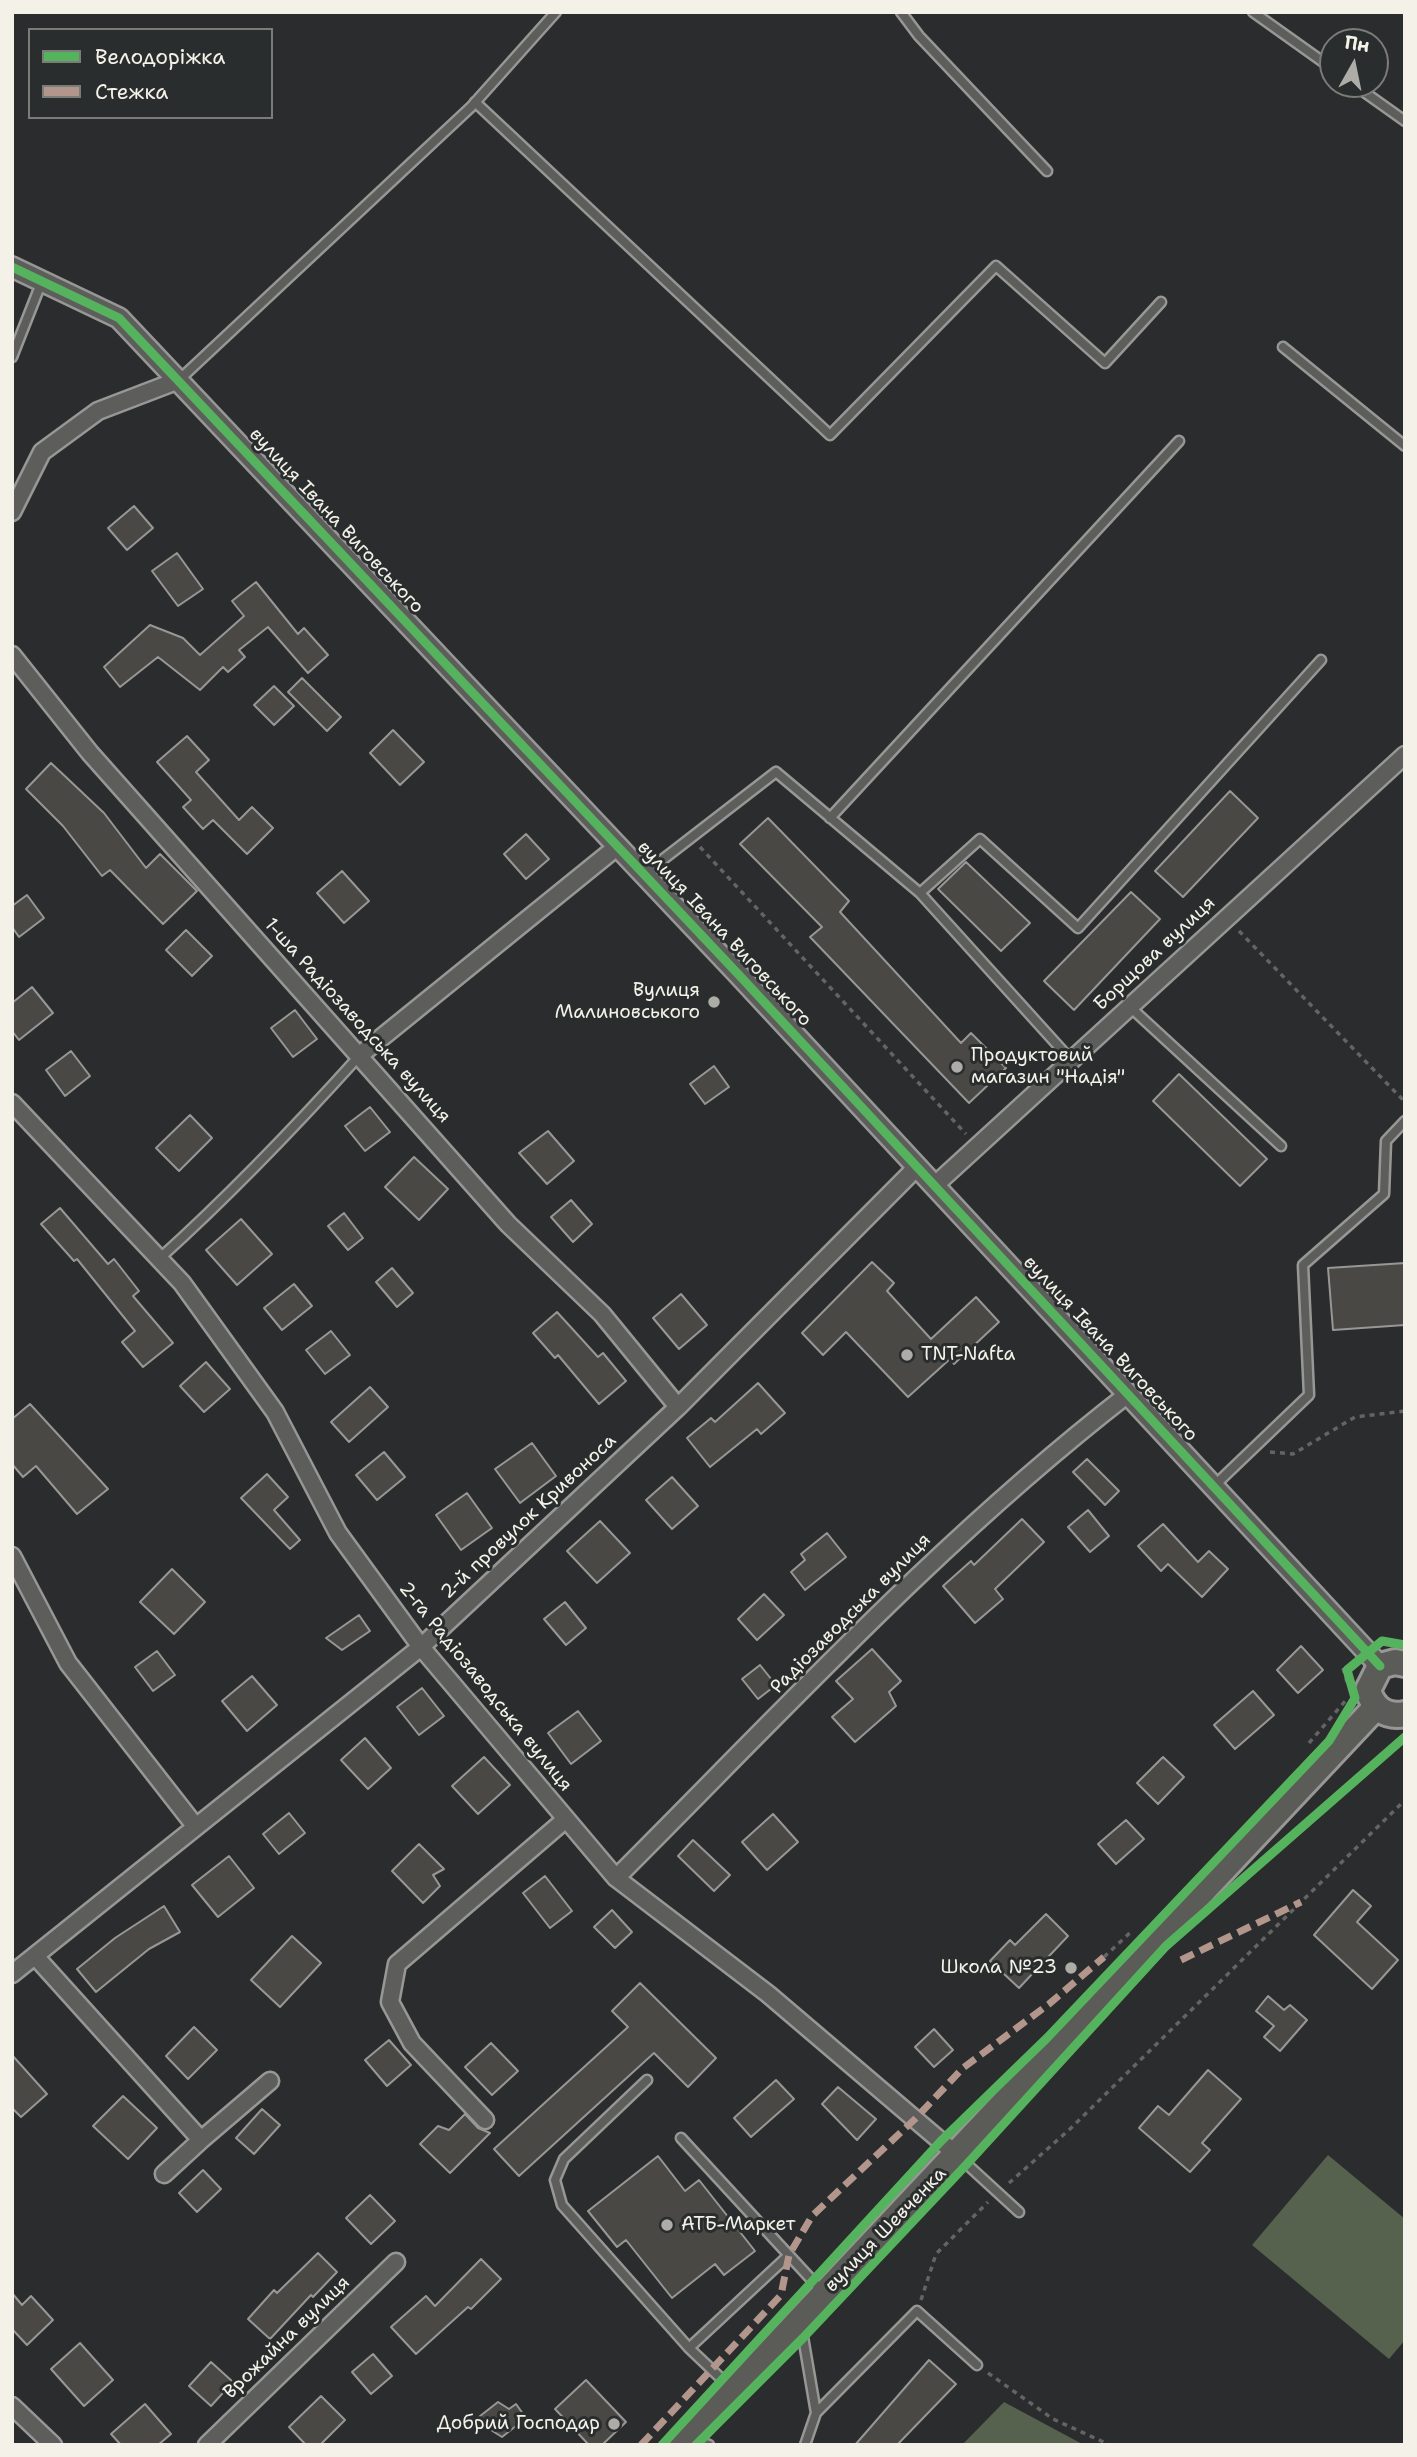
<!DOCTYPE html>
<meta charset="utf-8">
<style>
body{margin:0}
#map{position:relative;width:1417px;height:2457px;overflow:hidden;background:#2b2c2d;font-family:"Shantell Sans",sans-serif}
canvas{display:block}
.frame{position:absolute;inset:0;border:14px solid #f4f1e8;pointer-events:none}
.legend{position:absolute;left:28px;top:28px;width:245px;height:91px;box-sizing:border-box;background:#2a2d2e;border:2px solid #7b7b78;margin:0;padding:9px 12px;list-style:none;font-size:21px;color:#f4f1e8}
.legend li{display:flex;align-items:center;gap:14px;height:35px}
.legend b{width:35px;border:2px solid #7b7b78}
.north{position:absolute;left:1319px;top:28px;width:70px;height:70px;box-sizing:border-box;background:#2a2d2e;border:2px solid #7b7b78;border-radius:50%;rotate:9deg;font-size:19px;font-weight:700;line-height:28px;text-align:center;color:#f4f1e8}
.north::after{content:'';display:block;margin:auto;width:24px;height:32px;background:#aeaca7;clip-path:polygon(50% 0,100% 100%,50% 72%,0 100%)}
</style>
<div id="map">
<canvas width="1417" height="2457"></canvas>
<div class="frame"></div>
<ul class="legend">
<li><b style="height:9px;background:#56b35d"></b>Велодоріжка</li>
<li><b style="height:9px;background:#b2968c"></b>Стежка</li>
</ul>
<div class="north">Пн</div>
</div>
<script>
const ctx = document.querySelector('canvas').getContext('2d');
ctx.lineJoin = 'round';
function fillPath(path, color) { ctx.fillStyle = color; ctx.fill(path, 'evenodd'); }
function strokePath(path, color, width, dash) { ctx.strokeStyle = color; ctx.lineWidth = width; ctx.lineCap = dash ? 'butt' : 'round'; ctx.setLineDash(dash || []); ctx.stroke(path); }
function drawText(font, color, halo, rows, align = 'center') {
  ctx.font = font + ' "Shantell Sans",sans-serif'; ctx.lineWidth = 6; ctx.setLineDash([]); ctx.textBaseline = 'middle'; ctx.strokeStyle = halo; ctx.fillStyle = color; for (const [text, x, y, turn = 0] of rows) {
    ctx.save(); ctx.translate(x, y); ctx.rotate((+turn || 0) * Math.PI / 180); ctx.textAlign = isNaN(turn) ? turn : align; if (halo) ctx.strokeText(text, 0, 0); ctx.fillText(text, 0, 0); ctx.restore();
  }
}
const green = new Path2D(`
 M 1328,2155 L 1405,2219 L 1405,2340 L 1389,2359 L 1252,2245 Z
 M 1004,2402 L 1084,2445 L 962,2445 Z`);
const building = new Path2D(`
 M 134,506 L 153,528 L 127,550 L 108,528 Z
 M 177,553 L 203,589 L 178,606 L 152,571 Z
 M 256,582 L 298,634 L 304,628 L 328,655 L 308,673 L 268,627 L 239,650 L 245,657 L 228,672 L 223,667 L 200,690 L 158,657 L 120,687 L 104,667 L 150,625 L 183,638 L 200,655 L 244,616 L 232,601 Z
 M 302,678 L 341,717 L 327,731 L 288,692 Z
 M 274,686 L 294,706 L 274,725 L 254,705 Z
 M 393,730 L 424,762 L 400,785 L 370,753 Z
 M 187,736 L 209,760 L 196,772 L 239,820 L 252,807 L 273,828 L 247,854 L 213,820 L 203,829 L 183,807 L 191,800 L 157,762 Z
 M 51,763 L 104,813 L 146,868 L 160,854 L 197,891 L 163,924 L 110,870 L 102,876 L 63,826 L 26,789 Z
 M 1230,791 L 1258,818 L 1183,897 L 1155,871 Z
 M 768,818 L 849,901 L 840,912 L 961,1043 L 971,1033 L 1006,1068 L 969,1103 L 810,937 L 822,927 L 740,844 Z
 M 526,834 L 549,859 L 526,879 L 504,854 Z
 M 966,862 L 1030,923 L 1001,951 L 938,889 Z
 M 342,871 L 369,901 L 344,923 L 317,893 Z
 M 1131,892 L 1160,919 L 1074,1010 L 1044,981 Z
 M 27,895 L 44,918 L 19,937 L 12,927 L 12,906 Z
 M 186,930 L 212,956 L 192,976 L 166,950 Z
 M 32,987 L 53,1013 L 19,1040 L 12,1031 L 12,1003 Z
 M 295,1010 L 317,1039 L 293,1057 L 271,1028 Z
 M 71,1051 L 90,1076 L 65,1096 L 46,1070 Z
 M 714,1066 L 729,1087 L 705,1104 L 690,1084 Z
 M 1179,1074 L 1267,1159 L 1240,1186 L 1153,1101 Z
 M 370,1107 L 390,1132 L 365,1151 L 345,1126 Z
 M 190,1115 L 212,1138 L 179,1171 L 156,1148 Z
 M 548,1131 L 574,1161 L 547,1184 L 519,1153 Z
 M 414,1157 L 448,1189 L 419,1220 L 385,1187 Z
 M 571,1200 L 592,1224 L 573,1242 L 551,1217 Z
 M 60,1208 L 108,1264 L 114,1259 L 139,1291 L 133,1296 L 173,1343 L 143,1367 L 122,1342 L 135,1331 L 77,1259 L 74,1261 L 41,1224 Z
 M 344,1213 L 363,1238 L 348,1250 L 328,1226 Z
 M 241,1219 L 272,1254 L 237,1285 L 206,1250 Z
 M 872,1262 L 894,1283 L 887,1291 L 931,1339 L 976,1297 L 999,1322 L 954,1364 L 950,1359 L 908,1397 L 846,1332 L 823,1355 L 802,1333 Z
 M 1405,1263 L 1405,1325 L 1333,1330 L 1328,1268 Z
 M 392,1268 L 413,1293 L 397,1307 L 376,1282 Z
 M 294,1284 L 312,1306 L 282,1330 L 264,1308 Z
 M 681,1294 L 707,1325 L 679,1349 L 653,1318 Z
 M 557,1312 L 598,1357 L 603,1353 L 626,1381 L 599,1404 L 558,1355 L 555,1358 L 533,1333 Z
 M 331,1331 L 350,1355 L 325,1374 L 306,1350 Z
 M 206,1362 L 230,1389 L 204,1412 L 180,1386 Z
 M 758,1383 L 785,1413 L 761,1434 L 757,1429 L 710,1467 L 687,1438 L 711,1418 L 715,1422 Z
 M 370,1387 L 388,1407 L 349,1442 L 331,1422 Z
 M 30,1404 L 108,1489 L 77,1514 L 36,1466 L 23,1477 L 12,1464 L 12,1419 Z
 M 532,1443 L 556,1476 L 520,1503 L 495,1469 Z
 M 384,1452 L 405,1477 L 377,1500 L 356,1475 Z
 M 1087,1459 L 1119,1491 L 1105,1505 L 1073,1472 Z
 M 267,1474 L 288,1497 L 274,1510 L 300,1540 L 290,1549 L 241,1498 Z
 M 672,1477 L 698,1506 L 672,1529 L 646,1500 Z
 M 467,1493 L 492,1528 L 461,1550 L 436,1515 Z
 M 1088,1510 L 1109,1536 L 1090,1552 L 1068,1527 Z
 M 1022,1519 L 1044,1542 L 995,1589 L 1003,1599 L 975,1623 L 943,1586 L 971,1561 L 974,1565 Z
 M 600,1521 L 630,1553 L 597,1583 L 567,1551 Z
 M 1163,1524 L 1198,1562 L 1209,1551 L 1228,1569 L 1202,1597 L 1168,1564 L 1161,1571 L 1138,1546 Z
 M 827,1533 L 846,1557 L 805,1590 L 791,1572 L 805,1560 L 801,1554 Z
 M 172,1569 L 205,1602 L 174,1634 L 140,1602 Z
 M 764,1594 L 784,1615 L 757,1640 L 738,1619 Z
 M 565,1602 L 586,1628 L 566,1645 L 544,1619 Z
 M 359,1615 L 370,1631 L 342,1650 L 326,1638 Z
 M 1301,1646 L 1323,1670 L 1298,1693 L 1277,1670 Z
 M 872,1649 L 901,1681 L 889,1692 L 896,1706 L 855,1742 L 832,1717 L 853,1699 L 836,1681 Z
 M 157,1651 L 175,1675 L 153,1691 L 135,1667 Z
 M 760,1665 L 776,1685 L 758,1699 L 742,1679 Z
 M 252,1676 L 277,1705 L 247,1731 L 222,1701 Z
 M 422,1688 L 444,1716 L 419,1735 L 397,1707 Z
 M 1253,1691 L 1274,1715 L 1235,1749 L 1214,1725 Z
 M 578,1711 L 601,1741 L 571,1764 L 548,1733 Z
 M 365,1738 L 391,1768 L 368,1789 L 341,1760 Z
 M 484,1757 L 510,1785 L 478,1814 L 452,1786 Z
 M 1163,1757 L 1184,1777 L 1158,1804 L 1137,1783 Z
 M 289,1813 L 305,1833 L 279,1854 L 263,1834 Z
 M 773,1814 L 798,1842 L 767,1870 L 742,1842 Z
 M 1126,1820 L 1144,1839 L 1116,1864 L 1098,1844 Z
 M 693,1840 L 730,1875 L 714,1891 L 678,1856 Z
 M 419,1844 L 444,1869 L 433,1875 L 440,1886 L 423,1903 L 392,1871 Z
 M 229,1856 L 254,1888 L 218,1917 L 192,1885 Z
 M 545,1876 L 572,1911 L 550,1928 L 523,1893 Z
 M 1353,1890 L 1371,1906 L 1357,1922 L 1398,1960 L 1372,1989 L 1314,1935 Z
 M 164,1906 L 180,1932 L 149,1949 L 96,1992 L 77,1969 L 115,1938 Z
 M 612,1910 L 632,1932 L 615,1948 L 594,1927 Z
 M 1046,1914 L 1068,1936 L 1019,1988 L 990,1961 L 1010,1940 L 1015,1945 Z
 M 292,1936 L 321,1963 L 280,2007 L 251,1980 Z
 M 640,1983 L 716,2058 L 688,2087 L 654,2053 L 519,2176 L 494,2149 L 628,2027 L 612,2011 Z
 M 1268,1996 L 1284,2010 L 1290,2005 L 1307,2020 L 1280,2051 L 1264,2037 L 1274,2026 L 1256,2011 Z
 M 194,2027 L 217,2050 L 188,2079 L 166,2056 Z
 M 934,2029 L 953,2050 L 934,2067 L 915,2047 Z
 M 389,2040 L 411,2065 L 387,2086 L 365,2060 Z
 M 491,2043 L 518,2071 L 492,2095 L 465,2067 Z
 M 12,2055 L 47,2094 L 21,2117 L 12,2108 Z
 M 1208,2070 L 1241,2099 L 1202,2143 L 1210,2150 L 1190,2172 L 1139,2128 L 1158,2106 L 1169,2115 Z
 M 776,2080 L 794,2099 L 751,2137 L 734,2118 Z
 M 838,2087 L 876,2119 L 857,2140 L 822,2104 Z
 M 123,2096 L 157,2128 L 128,2159 L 93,2126 Z
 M 262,2109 L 280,2125 L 254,2154 L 236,2138 Z
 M 465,2114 L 478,2128 L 490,2133 L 450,2173 L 420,2144 L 438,2126 L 449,2130 Z
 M 658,2156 L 685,2191 L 699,2180 L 755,2251 L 724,2275 L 715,2264 L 672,2298 L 626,2240 L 617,2247 L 588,2211 Z
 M 203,2170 L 221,2189 L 197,2212 L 179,2193 Z
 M 370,2195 L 395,2221 L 371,2244 L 346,2218 Z
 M 318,2253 L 337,2272 L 313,2297 L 311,2295 L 270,2339 L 248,2319 L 274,2290 L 277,2293 Z
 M 481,2259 L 501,2279 L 471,2309 L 468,2307 L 416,2354 L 391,2327 L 426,2296 L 435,2306 Z
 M 12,2293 L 22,2305 L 31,2296 L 53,2320 L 27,2345 L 12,2329 Z
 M 80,2343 L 113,2380 L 84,2406 L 51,2369 Z
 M 373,2354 L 392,2376 L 371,2394 L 352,2372 Z
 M 929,2360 L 956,2384 L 897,2445 L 855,2445 Z
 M 211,2362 L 233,2382 L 211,2406 L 189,2386 Z
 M 586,2380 L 626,2422 L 602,2445 L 589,2445 L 555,2409 Z
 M 321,2396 L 345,2420 L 320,2445 L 306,2445 L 289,2427 Z
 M 498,2402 L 509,2409 L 516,2404 L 526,2418 L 502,2437 L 475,2420 Z
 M 145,2404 L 171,2434 L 158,2445 L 121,2445 L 111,2434 Z`);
const path = new Path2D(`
 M 700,847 L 966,1134
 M 1239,931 L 1405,1102
 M 1270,1452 L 1293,1454 L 1355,1417 L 1405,1411
 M 1343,1668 L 1347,1682
 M 1309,1743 L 1347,1699
 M 1104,1957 L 1133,1930
 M 1009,2183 L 1070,2129 L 1405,1800
 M 921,2300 L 936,2254 L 988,2202
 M 988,2373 L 1053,2419 L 1110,2445`);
const service = new Path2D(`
 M 901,12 L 919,36 L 1047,171
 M 1253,12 L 1333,69
 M 1353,84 L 1405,121
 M 475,102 L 830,435 L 996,266 L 1105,363 L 1161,302
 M 1283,347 L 1405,446
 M 12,357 L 42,281
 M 179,380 L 471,107 L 556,12
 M 830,818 L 1179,441
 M 644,874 L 776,772 L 920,893 L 980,839 L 1078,928 L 1321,660
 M 920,893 L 1071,1060
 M 1129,1006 L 1281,1146
 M 159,1259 C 230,1195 296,1126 360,1055
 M 1214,1486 L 1309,1395 L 1303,1265 L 1384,1194 L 1386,1141 L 1405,1121
 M 647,2080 L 564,2159 L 555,2180 L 562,2205 L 689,2348 L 731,2388
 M 681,2138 L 821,2290
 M 959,2157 L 1019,2212
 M 801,2325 L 816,2413 L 805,2445
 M 689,2348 L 789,2255
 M 816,2413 L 917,2311 L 977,2365
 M 694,2440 L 709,2445`);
const minor = new Path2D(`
 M 12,512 L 42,452 L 98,411 L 179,380
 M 12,655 L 90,753 L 508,1224 L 602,1314 L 678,1407
 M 360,1055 L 618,846
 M 12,1103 L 182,1283 L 275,1412 L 338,1533 L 421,1647 L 616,1878 L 768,1994 L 957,2155
 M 934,1186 L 1405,755
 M 12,1556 L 68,1663 L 196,1827
 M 616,1878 C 782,1712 942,1538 1128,1394
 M 35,1956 L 201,2140 L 270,2081
 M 12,1974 L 421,1647 L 678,1407 L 917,1167
 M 485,2120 L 412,2043 L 390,2002 L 397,1964 L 566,1819
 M 164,2174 L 201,2140
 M 12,2406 L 53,2445
 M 207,2445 L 396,2262`);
const tertiary = new Path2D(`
 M 12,267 L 119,318 L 739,975 L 1380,1666`);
const primary = new Path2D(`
 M 1405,1664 L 1395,1662 L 1380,1666 L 1368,1690 C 1373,1708 1386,1718 1405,1714
 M 682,2445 L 1376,1707`);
const quiet = new Path2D(`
 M 1181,1960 L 1301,1902
 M 641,2445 L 781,2295 L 789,2255 L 812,2216 L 915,2119 L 963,2068 L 1049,2004 L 1104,1957`);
const cycleway = new Path2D(`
 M 12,267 L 119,318 L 739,975 L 1380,1666
 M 662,2445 L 941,2141 L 1047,2038 L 1329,1741 L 1355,1698 L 1347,1670 L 1382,1641 L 1405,1645
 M 696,2445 L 803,2338 L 967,2164 L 1166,1946 L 1405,1737`);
const markers = [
 [714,1002,7,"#aeaca7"],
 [957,1067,7,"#aeaca7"],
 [907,1355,7,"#aeaca7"],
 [1071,1968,7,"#aeaca7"],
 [667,2225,7,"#aeaca7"],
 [614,2424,7,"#aeaca7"]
];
const streetNames = [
 ["вулиця Івана Виговського",336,521,47],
 ["вулиця Івана Виговського",724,934,47],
 ["Борщова вулиця",1155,954,-43],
 ["1-ша Радіозаводська вулиця",357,1021,48],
 ["вулиця Івана Виговського",1110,1349,47],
 ["2-й провулок Кривоноса",529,1517,-43],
 ["Радіозаводська вулиця",851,1614,-45],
 ["2-га Радіозаводська вулиця",485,1687,51],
 ["вулиця Шевченка",886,2230,-46],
 ["Врожайна вулиця",287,2338,-44]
];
const poiNames = [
 ["Вулиця",700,991],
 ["Малиновського",700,1013],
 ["Продуктовий",971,1056,"left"],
 ["магазин \"Надія\"",971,1078,"left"],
 ["TNT-Nafta",921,1355,"left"],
 ["Школа №23",1057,1968],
 ["АТБ-Маркет",681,2225,"left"],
 ["Добрий Господар",600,2424]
];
fillPath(green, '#56624e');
fillPath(building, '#494845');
strokePath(building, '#979796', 2);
strokePath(service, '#979796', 13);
strokePath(minor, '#979796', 21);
strokePath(tertiary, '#979796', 24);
strokePath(primary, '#979796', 30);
strokePath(path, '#646464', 3.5, [5, 5]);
strokePath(service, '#5d5d5c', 8);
strokePath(minor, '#5d5d5c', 16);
strokePath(tertiary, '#5d5d5c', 19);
strokePath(primary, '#5b5b57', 24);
strokePath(quiet, '#b2968c', 7, [14, 7]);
strokePath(cycleway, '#56b35d', 9);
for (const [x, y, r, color] of markers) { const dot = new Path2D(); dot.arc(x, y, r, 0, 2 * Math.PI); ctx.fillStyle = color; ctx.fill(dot); strokePath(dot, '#2a2d2e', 2.5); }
drawText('19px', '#f4f1e8', '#2a2d2e', streetNames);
drawText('19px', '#f4f1e8', '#2a2d2e', poiNames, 'right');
</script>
